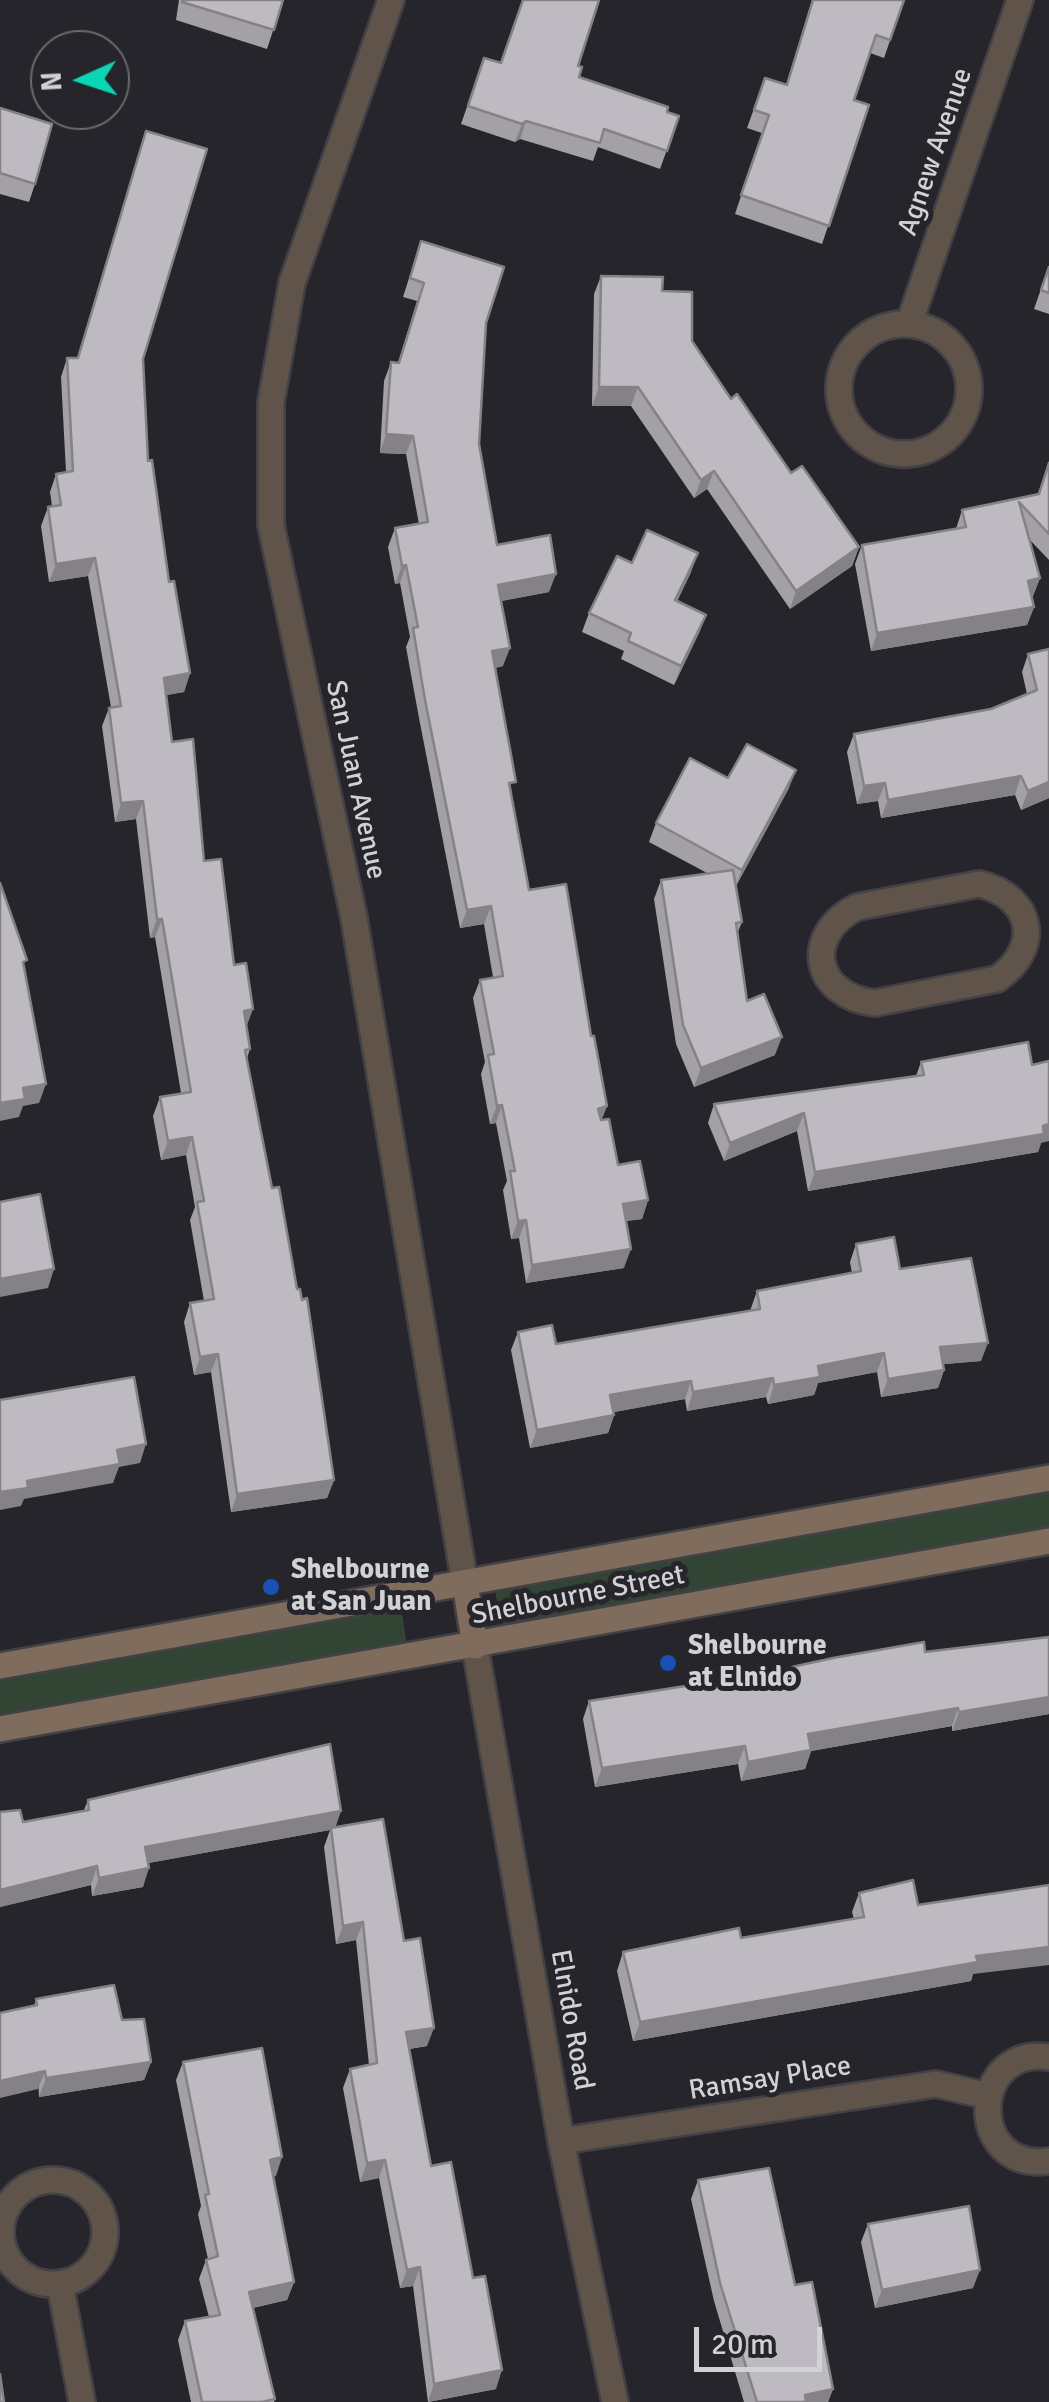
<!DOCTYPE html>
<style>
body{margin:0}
#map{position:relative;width:1049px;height:2402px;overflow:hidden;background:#26252b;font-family:Signika,sans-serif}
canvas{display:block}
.north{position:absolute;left:30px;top:30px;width:100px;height:100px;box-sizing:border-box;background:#26252b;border:2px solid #6b6a6f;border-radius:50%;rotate:267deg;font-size:28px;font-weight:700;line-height:40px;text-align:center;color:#d2d2d5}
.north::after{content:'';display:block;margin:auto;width:35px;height:45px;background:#0ad5b5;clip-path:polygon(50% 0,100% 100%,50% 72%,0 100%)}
.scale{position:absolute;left:694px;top:2327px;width:128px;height:45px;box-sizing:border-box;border:5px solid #d2d2d5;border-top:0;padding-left:12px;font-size:30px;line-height:35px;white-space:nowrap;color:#d2d2d5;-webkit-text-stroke:8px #26252b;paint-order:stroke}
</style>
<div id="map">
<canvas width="1049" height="2402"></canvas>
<div class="north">N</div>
<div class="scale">20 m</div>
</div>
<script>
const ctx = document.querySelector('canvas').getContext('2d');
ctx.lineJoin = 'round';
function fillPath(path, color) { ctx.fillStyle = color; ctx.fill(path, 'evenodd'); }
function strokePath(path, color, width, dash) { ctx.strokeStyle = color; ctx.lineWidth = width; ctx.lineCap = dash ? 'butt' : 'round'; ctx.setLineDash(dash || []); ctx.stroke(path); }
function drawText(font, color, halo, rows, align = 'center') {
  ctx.font = font + ' Signika,sans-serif'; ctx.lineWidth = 10; ctx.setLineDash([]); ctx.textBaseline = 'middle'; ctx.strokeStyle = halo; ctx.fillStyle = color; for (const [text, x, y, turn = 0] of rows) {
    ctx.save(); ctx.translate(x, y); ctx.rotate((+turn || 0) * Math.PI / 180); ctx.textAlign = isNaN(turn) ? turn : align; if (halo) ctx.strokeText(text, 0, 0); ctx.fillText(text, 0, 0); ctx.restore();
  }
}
const green = new Path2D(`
 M 1049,1490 L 1049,1529 L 501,1628 L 495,1590 Z
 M 401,1607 L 407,1646 L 0,1717 L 0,1678 Z`);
const street = new Path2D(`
 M 391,0 L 292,283 L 271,402 L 271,525 L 354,918 L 465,1584
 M839 389a65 65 0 1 1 130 0a65 65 0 1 1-130 0Z
 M 909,324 L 1020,0
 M 979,884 C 1033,896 1043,948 997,979 L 875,1003 C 813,996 802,935 857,907 Z
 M 475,1646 L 561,2141 L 615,2402
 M 1049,2057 C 969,2045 966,2172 1049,2161
 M 561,2141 L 936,2084 L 988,2096
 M1 2232a52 52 0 1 1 104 0a52 52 0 1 1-104 0Z
 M 60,2284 L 82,2402`);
const secondary = new Path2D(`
 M 465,1584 L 475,1646
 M 0,1666 L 1049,1478
 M 0,1729 L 1049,1541`);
const wall = new Path2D(`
 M 179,0 L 283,0 L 267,49 L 176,20 Z
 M 812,0 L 904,0 L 884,58 L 870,53 L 854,100 L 869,105 L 822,244 L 735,214 L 762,133 L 747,128 L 765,78 L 786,85 Z
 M 484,58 L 501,63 L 578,66 L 579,77 L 679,116 L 660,169 L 598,147 L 593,161 L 520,139 L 515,142 L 461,124 Z
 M 0,108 L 35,184 L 29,202 L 0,194 Z
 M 146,131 L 143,359 L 148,461 L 169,582 L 190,673 L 184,692 L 166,695 L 172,742 L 234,965 L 250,1049 L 247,1058 L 272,1188 L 297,1289 L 334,1480 L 327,1498 L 231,1512 L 211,1372 L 194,1375 L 184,1322 L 190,1303 L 204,1301 L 190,1220 L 195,1207 L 186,1155 L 161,1160 L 153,1116 L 160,1097 L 181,1093 L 155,937 L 150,938 L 136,819 L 115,822 L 102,726 L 109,708 L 111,707 L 88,576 L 49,582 L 41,526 L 48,507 L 52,506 L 50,492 L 56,474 L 66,472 L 61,377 L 67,358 L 77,358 Z
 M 421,241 L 486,323 L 479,444 L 497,545 L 549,592 L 501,601 L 503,666 L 495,668 L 512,795 L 529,890 L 591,1036 L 607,1106 L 601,1120 L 618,1165 L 648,1200 L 642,1219 L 626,1221 L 624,1268 L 526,1283 L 519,1238 L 511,1239 L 503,1190 L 507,1181 L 496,1123 L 490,1124 L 481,1074 L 485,1062 L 473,998 L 480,980 L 493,977 L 484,924 L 460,928 L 419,718 L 406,647 L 410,637 L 400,583 L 395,584 L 388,547 L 395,528 L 419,524 L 406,454 L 380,453 L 384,381 L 391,362 L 398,363 L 417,301 L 403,297 Z
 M 1049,266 L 1049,314 L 1034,309 Z
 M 601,276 L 662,291 L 692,341 L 731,399 L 791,473 L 859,547 L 852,566 L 790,609 L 707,489 L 694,498 L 631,406 L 592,406 L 594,294 Z
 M 1049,461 L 1049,560 L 1029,539 L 1040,578 L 1033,596 L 1032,597 L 1034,607 L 1027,625 L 871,651 L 855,564 L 862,545 L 956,529 L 962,510 L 1038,494 Z
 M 632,563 L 691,572 L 677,601 L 706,615 L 699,633 L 674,685 L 621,659 L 624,651 L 582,632 L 589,613 Z
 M 1049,649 L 1049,798 L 1021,810 L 1015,795 L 881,818 L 878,801 L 857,804 L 847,752 L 854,734 L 991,709 L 1027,694 L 1022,672 L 1028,654 Z
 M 728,778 L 789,788 L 736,886 L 742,922 L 737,934 L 747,1001 L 775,1055 L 694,1087 L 676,1044 L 654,899 L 661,880 L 707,873 L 649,842 L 656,823 Z
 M 921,1062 L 1041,1143 L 1038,1152 L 808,1191 L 797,1131 L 724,1161 L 708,1123 L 714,1104 L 916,1076 Z
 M 856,1244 L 900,1269 L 981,1361 L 943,1364 L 944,1370 L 938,1388 L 881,1397 L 877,1372 L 818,1383 L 814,1395 L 768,1404 L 766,1397 L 687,1411 L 685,1399 L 614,1412 L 614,1415 L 608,1433 L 530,1448 L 511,1350 L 518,1332 L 556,1344 L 750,1311 L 757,1291 L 852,1273 L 850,1262 Z
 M 1049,1637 L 1049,1714 L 952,1731 L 952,1726 L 811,1751 L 805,1769 L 741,1781 L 738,1764 L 595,1787 L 583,1719 L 589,1701 L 692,1689 L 925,1652 Z
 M 88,1800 L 335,1828 L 404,1941 L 427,2046 L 410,2049 L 431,2166 L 473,2278 L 496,2389 L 428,2402 L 413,2286 L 400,2288 L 379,2178 L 360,2182 L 343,2088 L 350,2069 L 369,2065 L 356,1940 L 336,1944 L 324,1847 L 330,1830 L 148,1863 L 143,1887 L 92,1896 L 91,1885 L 0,1907 L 0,1812 L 23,1822 L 84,1810 Z
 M 859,1893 L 918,1905 L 973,1974 L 971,1981 L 633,2041 L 617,1971 L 623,1952 L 741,1938 L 854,1919 L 852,1912 Z
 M 36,1999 L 122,2020 L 151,2062 L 144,2080 L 39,2097 L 34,2006 Z
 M 183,2062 L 276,2176 L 273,2176 L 294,2282 L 287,2300 L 253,2308 L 275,2399 L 274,2402 L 191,2402 L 178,2340 L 185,2321 L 209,2317 L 199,2279 L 206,2260 L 208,2259 L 198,2214 L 201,2206 L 176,2080 Z
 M 698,2180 L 795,2285 L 833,2389 L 828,2402 L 744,2402 L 714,2301 L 691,2199 Z
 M 868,2224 L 973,2288 L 875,2308 L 861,2242 Z`);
const shadedWall = new Path2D(`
 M 526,121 L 520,139 L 515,142 L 522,124 Z
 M 599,387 L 638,387 L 631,406 L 592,406 Z
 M 386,434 L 413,436 L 406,454 L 380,453 Z
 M 714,471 L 707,489 L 694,498 L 701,480 Z
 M 859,547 L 852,566 L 790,609 L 796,591 Z
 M 698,553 L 691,572 L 669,619 L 675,600 Z
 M 95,558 L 88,576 L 49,582 L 56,564 Z
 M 406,565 L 400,583 L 395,584 L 402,566 Z
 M 556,574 L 549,592 L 491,603 L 498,585 Z
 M 1040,578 L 1033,596 L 1021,599 L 1028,581 Z
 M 1034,607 L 1027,625 L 871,651 L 877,633 Z
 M 706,615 L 699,633 L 674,685 L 681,666 Z
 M 510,648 L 503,666 L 485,670 L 492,651 Z
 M 190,673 L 184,692 L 157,697 L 164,678 Z
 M 796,770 L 789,788 L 735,888 L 742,870 Z
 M 1021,776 L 1015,795 L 881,818 L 888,800 Z
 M 1049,782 L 1049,798 L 1021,810 L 1028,791 Z
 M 885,783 L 878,801 L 857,804 L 864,786 Z
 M 143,801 L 136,819 L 115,822 L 121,803 Z
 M 491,906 L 484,924 L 460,928 L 467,910 Z
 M 157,919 L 162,919 L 155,937 L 150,938 Z
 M 253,1009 L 246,1028 L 244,1011 Z
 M 782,1037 L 775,1055 L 694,1087 L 701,1068 Z
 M 46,1084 L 39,1103 L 23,1106 L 19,1117 L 0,1121 L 0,1103 L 23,1088 Z
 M 502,1105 L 496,1123 L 490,1124 L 497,1106 Z
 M 607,1106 L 600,1124 L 598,1109 Z
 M 804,1113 L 797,1131 L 724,1161 L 730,1143 Z
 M 1049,1124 L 1049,1141 L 1041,1143 L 1038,1152 L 808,1191 L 815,1172 Z
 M 192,1137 L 186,1155 L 161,1160 L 168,1141 Z
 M 648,1200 L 642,1219 L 617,1222 L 623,1204 Z
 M 526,1220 L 519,1238 L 511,1239 L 518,1221 Z
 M 631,1249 L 624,1268 L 526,1283 L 532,1265 Z
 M 54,1269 L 48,1288 L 0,1297 L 0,1279 Z
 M 988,1343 L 981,1361 L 934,1365 L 940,1347 Z
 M 884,1353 L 877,1372 L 818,1383 L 814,1395 L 768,1404 L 774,1385 L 818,1366 Z
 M 218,1354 L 211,1372 L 194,1375 L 200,1357 Z
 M 944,1370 L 938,1388 L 881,1397 L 888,1379 Z
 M 773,1378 L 766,1397 L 687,1411 L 693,1392 Z
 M 691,1381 L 685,1399 L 604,1414 L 610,1395 Z
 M 614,1415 L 608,1433 L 530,1448 L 537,1430 Z
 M 146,1444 L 140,1463 L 119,1467 L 113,1483 L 24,1499 L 21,1506 L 0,1510 L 0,1492 L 27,1481 L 117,1450 Z
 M 334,1480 L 327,1498 L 231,1512 L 237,1494 Z
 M 1049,1697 L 1049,1714 L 952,1731 L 959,1712 Z
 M 958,1708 L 952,1726 L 811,1751 L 805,1769 L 741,1781 L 748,1762 L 808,1734 Z
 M 745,1746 L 738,1764 L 595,1787 L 602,1768 Z
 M 341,1811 L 335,1829 L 138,1865 L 145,1847 Z
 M 97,1866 L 91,1885 L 0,1907 L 0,1890 Z
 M 149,1868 L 143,1887 L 92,1896 L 99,1878 Z
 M 363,1922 L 356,1940 L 336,1944 L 343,1926 Z
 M 1049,1947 L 1049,1965 L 973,1974 L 971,1981 L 633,2041 L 640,2022 L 976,1956 Z
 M 434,2028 L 427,2046 L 400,2050 L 406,2032 Z
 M 151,2062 L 144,2080 L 39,2097 L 46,2078 Z
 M 45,2071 L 38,2089 L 0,2098 L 0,2081 Z
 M 282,2157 L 276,2176 L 263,2179 L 270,2160 Z
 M 385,2160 L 379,2178 L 360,2182 L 367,2163 Z
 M 420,2267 L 413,2286 L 400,2288 L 407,2270 Z
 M 980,2270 L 973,2288 L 875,2308 L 882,2290 Z
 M 294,2282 L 287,2300 L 242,2310 L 249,2292 Z
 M 502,2370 L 496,2389 L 428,2402 L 434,2384 Z
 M 833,2389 L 828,2402 L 802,2402 L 805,2395 Z`);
const building = new Path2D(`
 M 183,0 L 283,0 L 274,30 L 182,2 Z
 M 523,0 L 599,0 L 578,66 L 582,67 L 579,77 L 668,107 L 667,112 L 679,116 L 667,151 L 604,129 L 600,143 L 526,121 L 522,124 L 468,106 L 484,58 L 501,63 Z
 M 813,0 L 904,0 L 890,40 L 876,35 L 854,100 L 869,105 L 829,226 L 741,195 L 769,115 L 754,110 L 765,78 L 787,85 Z
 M 0,108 L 52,124 L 35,184 L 0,173 Z
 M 146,131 L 207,149 L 143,359 L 148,461 L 152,460 L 169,582 L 174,581 L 190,673 L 164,678 L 172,742 L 193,739 L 204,861 L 221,859 L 234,965 L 246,963 L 253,1009 L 244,1011 L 250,1049 L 245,1050 L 272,1188 L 279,1187 L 297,1289 L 300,1289 L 302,1300 L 307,1298 L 334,1480 L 237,1494 L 218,1354 L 200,1357 L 190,1303 L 214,1299 L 197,1202 L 204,1201 L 192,1137 L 168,1141 L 160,1097 L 191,1092 L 162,919 L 157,919 L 143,801 L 121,803 L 109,708 L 121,706 L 95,558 L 56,564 L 48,507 L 61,505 L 56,474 L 73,471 L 67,358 L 78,358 Z
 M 421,241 L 504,267 L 486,323 L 479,444 L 497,545 L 550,535 L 556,574 L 498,585 L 510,648 L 492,651 L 516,782 L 509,783 L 529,890 L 566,884 L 591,1036 L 594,1036 L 607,1106 L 598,1109 L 601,1120 L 609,1119 L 618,1165 L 640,1161 L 648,1200 L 623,1204 L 631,1249 L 532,1265 L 526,1220 L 518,1221 L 510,1171 L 515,1171 L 502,1105 L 497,1106 L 488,1055 L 494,1054 L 480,980 L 503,976 L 491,906 L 467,910 L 425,700 L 413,628 L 418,627 L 406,565 L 402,566 L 395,528 L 428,522 L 413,436 L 386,434 L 391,362 L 399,363 L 424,283 L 410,278 Z
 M 1049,267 L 1049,293 L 1041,290 Z
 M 601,276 L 663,277 L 662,291 L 692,292 L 692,341 L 731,399 L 737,394 L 791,473 L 802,466 L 859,547 L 796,591 L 714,471 L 701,480 L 638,387 L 599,387 Z
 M 1049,463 L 1049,534 L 1019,502 L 1040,578 L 1028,581 L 1034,607 L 877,633 L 862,545 L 966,527 L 962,510 L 1039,494 Z
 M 647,530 L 698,553 L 675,600 L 706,615 L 681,666 L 628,641 L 631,633 L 589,613 L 617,556 L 632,563 Z
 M 1049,649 L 1049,782 L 1028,791 L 1021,776 L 888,800 L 885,783 L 864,786 L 854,734 L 991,709 L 1037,690 L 1028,654 Z
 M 747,744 L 796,770 L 742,870 L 656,823 L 690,758 L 728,778 Z
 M 733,870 L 742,922 L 736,923 L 747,1001 L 764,994 L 782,1037 L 701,1068 L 683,1025 L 661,880 Z
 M 0,883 L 27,960 L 23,962 L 46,1084 L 23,1088 L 25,1099 L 0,1103 Z
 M 1028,1042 L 1032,1065 L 1049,1061 L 1049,1124 L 1043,1126 L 1044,1134 L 815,1172 L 804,1113 L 730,1143 L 714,1104 L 924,1075 L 921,1062 Z
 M 40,1194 L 54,1269 L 0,1279 L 0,1202 Z
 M 894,1237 L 900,1269 L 971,1258 L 988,1343 L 940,1347 L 944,1370 L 888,1379 L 884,1353 L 818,1366 L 820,1377 L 774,1385 L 773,1378 L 693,1392 L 691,1381 L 610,1395 L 614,1415 L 537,1430 L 518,1332 L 552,1325 L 556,1344 L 760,1309 L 757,1291 L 861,1271 L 856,1244 Z
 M 134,1377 L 146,1444 L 117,1450 L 120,1464 L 27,1481 L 28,1488 L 0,1492 L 0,1400 Z
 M 1049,1637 L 1049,1697 L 959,1712 L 958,1708 L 808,1734 L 811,1750 L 748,1762 L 745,1746 L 602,1768 L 589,1701 L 692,1685 L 692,1689 L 833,1658 L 924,1642 L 925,1652 Z
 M 330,1744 L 341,1811 L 145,1847 L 149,1868 L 99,1878 L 97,1866 L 0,1890 L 0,1812 L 20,1810 L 23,1822 L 89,1810 L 88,1800 Z
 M 383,1819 L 404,1941 L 420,1938 L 434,2028 L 406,2032 L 431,2166 L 451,2162 L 473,2278 L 485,2276 L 502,2370 L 434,2384 L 420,2267 L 407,2270 L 385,2160 L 367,2163 L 350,2069 L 377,2063 L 363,1922 L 343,1926 L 331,1828 Z
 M 913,1880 L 918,1905 L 1049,1885 L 1049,1947 L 976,1956 L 978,1962 L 640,2022 L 623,1952 L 739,1928 L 741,1938 L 864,1917 L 859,1893 Z
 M 114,1985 L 122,2020 L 144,2019 L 151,2062 L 46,2078 L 45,2071 L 0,2081 L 0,2013 L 37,2005 L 36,1999 Z
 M 262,2048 L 282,2157 L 270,2160 L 294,2282 L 249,2292 L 275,2399 L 262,2402 L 202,2402 L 185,2321 L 220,2315 L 206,2260 L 218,2256 L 205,2195 L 209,2194 L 183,2062 Z
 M 769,2168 L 795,2285 L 812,2282 L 833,2389 L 805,2395 L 806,2402 L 757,2402 L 720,2283 L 698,2180 Z
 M 969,2206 L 980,2270 L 882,2290 L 868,2224 Z
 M 0,2374 L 4,2402 L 0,2402 Z`);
const markers = [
 [271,1587,10,"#1a4fb4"],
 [668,1663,10,"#1a4fb4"]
];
const streetNames = [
 ["Agnew Avenue",936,152,-71],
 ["San Juan Avenue",355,780,78],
 ["Shelbourne Street",578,1596,-11],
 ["Elnido Road",571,2020,80],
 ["Ramsay Place",770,2079,-9]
];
const poiNames = [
 ["Shelbourne",291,1571],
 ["at San Juan",291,1603],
 ["Shelbourne",688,1647],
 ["at Elnido",688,1679]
];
fillPath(green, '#324434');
strokePath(street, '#424146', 30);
strokePath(secondary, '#424146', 30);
strokePath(street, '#60534a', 25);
strokePath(secondary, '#806c5d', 25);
fillPath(wall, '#a3a0a6');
fillPath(shadedWall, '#858287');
fillPath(building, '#bebac1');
strokePath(building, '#858287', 2.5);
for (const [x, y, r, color] of markers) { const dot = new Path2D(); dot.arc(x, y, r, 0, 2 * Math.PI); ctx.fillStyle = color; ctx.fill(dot); strokePath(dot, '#26252b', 4); }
drawText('28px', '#d2d2d5', '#26252b', streetNames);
drawText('bold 28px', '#d2d2d5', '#26252b', poiNames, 'left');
</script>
